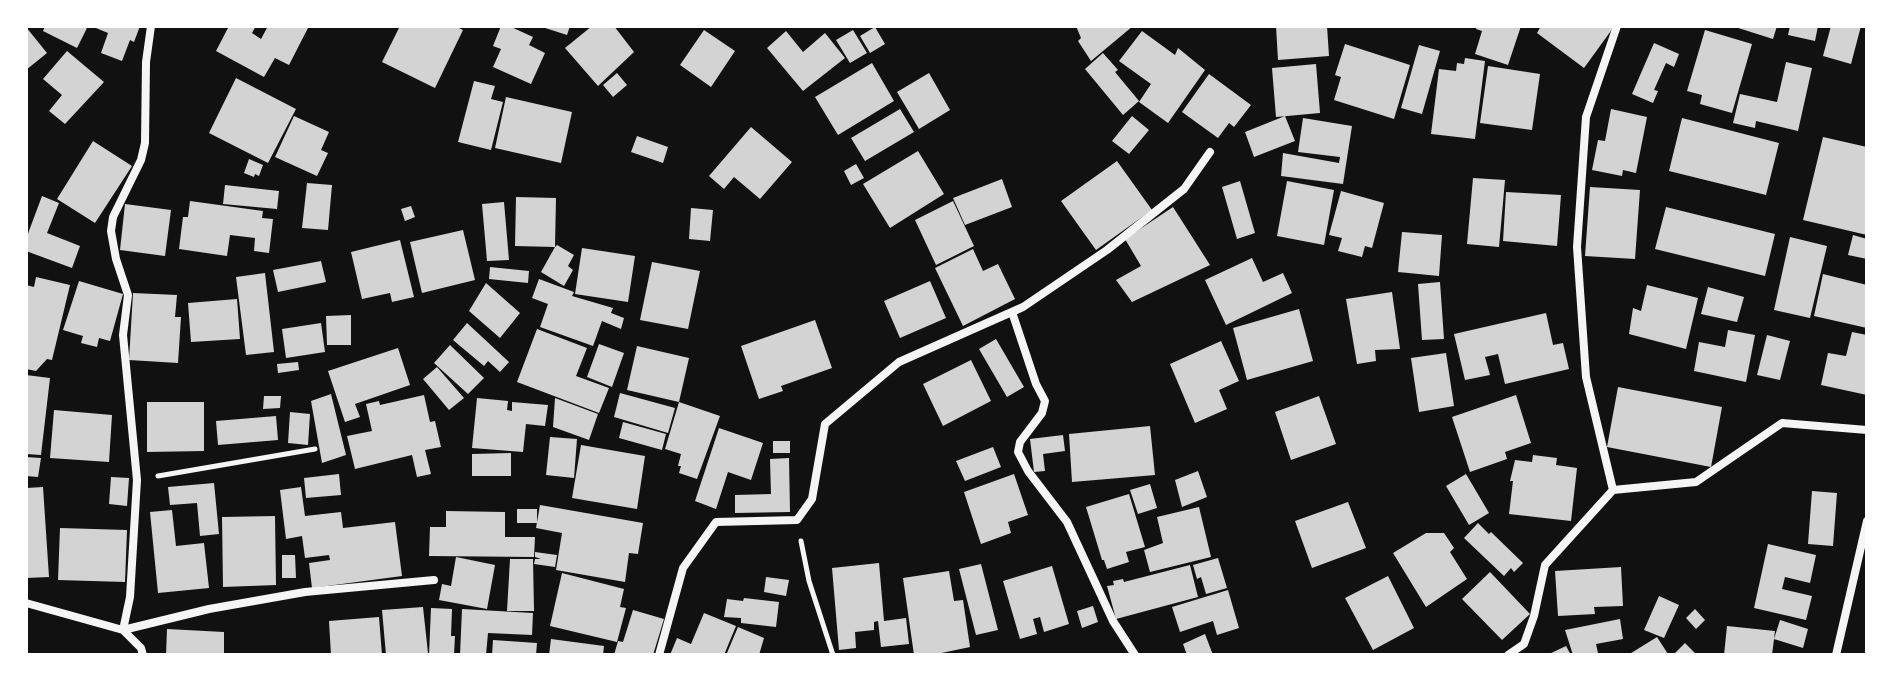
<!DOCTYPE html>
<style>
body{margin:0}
#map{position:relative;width:1893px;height:681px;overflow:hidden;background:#111;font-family:"PT Sans",sans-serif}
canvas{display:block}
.frame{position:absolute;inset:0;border:28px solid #fff;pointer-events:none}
</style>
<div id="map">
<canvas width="1893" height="681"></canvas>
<div class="frame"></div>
</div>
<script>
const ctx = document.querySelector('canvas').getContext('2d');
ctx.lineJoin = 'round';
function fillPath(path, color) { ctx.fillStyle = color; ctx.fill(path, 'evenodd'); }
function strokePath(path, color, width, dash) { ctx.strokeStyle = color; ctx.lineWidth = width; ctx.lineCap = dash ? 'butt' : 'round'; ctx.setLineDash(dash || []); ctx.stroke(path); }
const building = new Path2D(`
 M 45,26 L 88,26 L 77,48 L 43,31 Z
 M 91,26 L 140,26 L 134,42 L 130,40 L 122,61 L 101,53 L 108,33 Z
 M 229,26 L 256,26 L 252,33 L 261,39 L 268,26 L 309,26 L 289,65 L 275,58 L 264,77 L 216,51 Z
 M 400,26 L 455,26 L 463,30 L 435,88 L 382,62 Z
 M 501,26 L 509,26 L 533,37 L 529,45 L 545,53 L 531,84 L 493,67 L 501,49 L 493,46 Z
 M 539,26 L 570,26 L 567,35 Z
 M 592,26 L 614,26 L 634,52 L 598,86 L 565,48 Z
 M 1076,26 L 1133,26 L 1091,61 L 1078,41 L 1081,38 Z
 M 1276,26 L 1327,26 L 1329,56 L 1278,60 Z
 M 1477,26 L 1521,26 L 1508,65 L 1475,54 L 1482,31 L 1476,29 Z
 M 1541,26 L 1610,26 L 1613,28 L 1584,68 L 1537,33 Z
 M 1732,26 L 1777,26 L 1773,39 Z
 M 1790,26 L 1818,26 L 1815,41 L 1788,35 Z
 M 1831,26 L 1861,26 L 1851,64 L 1823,56 Z
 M 26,27 L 47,53 L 26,70 Z
 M 875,27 L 885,44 L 870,53 L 860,36 Z
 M 704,30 L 735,51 L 711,87 L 680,65 Z
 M 853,30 L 867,53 L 850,63 L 836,40 Z
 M 1705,30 L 1752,44 L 1732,113 L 1700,104 L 1702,95 L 1687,91 Z
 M 786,31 L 803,52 L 825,33 L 845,58 L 803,91 L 767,48 Z
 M 1142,31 L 1175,55 L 1178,48 L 1205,70 L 1168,123 L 1139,102 L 1151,84 L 1119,61 Z
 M 1654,43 L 1679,54 L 1674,67 L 1666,63 L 1654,90 L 1658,91 L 1653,103 L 1632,94 Z
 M 1345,44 L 1410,65 L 1394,119 L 1334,100 L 1341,77 L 1335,75 Z
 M 1419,45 L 1440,51 L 1422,114 L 1401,108 Z
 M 67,51 L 104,82 L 65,124 L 49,111 L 62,95 L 43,79 Z
 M 1103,53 L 1118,70 L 1115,72 L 1139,101 L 1123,115 L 1085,69 Z
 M 1465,58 L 1485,61 L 1475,139 L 1431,134 L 1439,69 L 1456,71 L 1457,63 L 1464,64 Z
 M 1786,62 L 1812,68 L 1798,131 L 1756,121 L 1755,128 L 1733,123 L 1740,94 L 1777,102 Z
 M 872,63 L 894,101 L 838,135 L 815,97 Z
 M 1316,64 L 1320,113 L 1276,117 L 1272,68 Z
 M 1488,66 L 1540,74 L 1532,130 L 1480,123 Z
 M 617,73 L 627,85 L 613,97 L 603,85 Z
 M 929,73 L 950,110 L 919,129 L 897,92 Z
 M 1209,74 L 1251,105 L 1234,127 L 1229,123 L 1218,138 L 1182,112 Z
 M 236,78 L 296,109 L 268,163 L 209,133 Z
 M 474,81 L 495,86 L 491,99 L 503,102 L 491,150 L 458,142 Z
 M 506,97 L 572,112 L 561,163 L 495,148 Z
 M 900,109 L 914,132 L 865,161 L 851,138 Z
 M 1611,109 L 1647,117 L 1636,173 L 1623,170 L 1622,176 L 1592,170 L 1598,140 L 1605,141 Z
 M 294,116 L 329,132 L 321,150 L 328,153 L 317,176 L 275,157 Z
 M 1132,116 L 1149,130 L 1129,154 L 1112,141 Z
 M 1285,116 L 1295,141 L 1254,157 L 1245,132 Z
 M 1303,118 L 1352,126 L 1343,184 L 1281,176 L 1283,153 L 1339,163 L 1340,157 L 1298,152 Z
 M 1682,118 L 1779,143 L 1766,195 L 1669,171 Z
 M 751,127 L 792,162 L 760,199 L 734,177 L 724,189 L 709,176 Z
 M 637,136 L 668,147 L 663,163 L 631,152 Z
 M 1823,137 L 1867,147 L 1867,235 L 1803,220 Z
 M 93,141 L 132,166 L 95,223 L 57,199 Z
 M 918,151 L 944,194 L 890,228 L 863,184 Z
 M 249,159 L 263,165 L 259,176 L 255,174 L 254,177 L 244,173 Z
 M 1117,161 L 1152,210 L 1096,250 L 1061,201 Z
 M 856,164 L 864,178 L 851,185 L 844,171 Z
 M 1473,178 L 1505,180 L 1499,247 L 1467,244 Z
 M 1002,179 L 1012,207 L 965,225 L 953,198 Z
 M 1240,181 L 1255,233 L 1237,239 L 1222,187 Z
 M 1287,181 L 1334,190 L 1324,245 L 1277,236 Z
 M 307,183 L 332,185 L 328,230 L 302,228 Z
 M 225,185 L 279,191 L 277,209 L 223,204 Z
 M 1590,187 L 1640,190 L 1635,259 L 1585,256 Z
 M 1341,191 L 1384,203 L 1372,248 L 1365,246 L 1362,257 L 1338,251 L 1342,238 L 1329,235 Z
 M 1506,192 L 1561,195 L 1557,246 L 1503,241 Z
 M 42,196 L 59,203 L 47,233 L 80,246 L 72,268 L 26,251 L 26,239 Z
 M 516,197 L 556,198 L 555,247 L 557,245 L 574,255 L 568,266 L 573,270 L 564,286 L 541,272 L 555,247 L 515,246 Z
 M 190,201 L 263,211 L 262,218 L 273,219 L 269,253 L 254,251 L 255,238 L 230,235 L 227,256 L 179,249 L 183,217 L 188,217 Z
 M 953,201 L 974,246 L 936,265 L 915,220 Z
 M 504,202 L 509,260 L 487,261 L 482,204 Z
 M 125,204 L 171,210 L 165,256 L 120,250 Z
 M 411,206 L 415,217 L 405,221 L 401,209 Z
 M 1173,207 L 1210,265 L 1132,302 L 1116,280 L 1141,266 L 1125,239 Z
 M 1666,207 L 1775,234 L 1765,276 L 1655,249 Z
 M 691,208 L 713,210 L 710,241 L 689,239 Z
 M 463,230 L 475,280 L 422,293 L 410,242 Z
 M 1402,232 L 1442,235 L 1439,276 L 1398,272 Z
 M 1853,235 L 1867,239 L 1867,259 L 1848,255 Z
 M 1790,237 L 1827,246 L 1810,318 L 1774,310 Z
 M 400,240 L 414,297 L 392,302 L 390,293 L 362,299 L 351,252 Z
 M 582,248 L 635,256 L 628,302 L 575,294 Z
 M 973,249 L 983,271 L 998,264 L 1015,299 L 963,326 L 935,268 Z
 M 1252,258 L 1263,282 L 1283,273 L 1292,293 L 1226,325 L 1205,280 Z
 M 321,261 L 326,282 L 278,292 L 273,270 Z
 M 652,262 L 700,271 L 688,329 L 640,320 Z
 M 490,267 L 529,271 L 528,283 L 489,279 Z
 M 265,273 L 274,352 L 246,355 L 236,277 Z
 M 1823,274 L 1867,285 L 1867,328 L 1814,316 Z
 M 36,277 L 70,285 L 52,360 L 47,359 L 36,371 L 26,369 L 26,285 L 34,287 Z
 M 539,279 L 574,292 L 572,296 L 613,308 L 611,313 L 624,318 L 621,329 L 602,321 L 593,346 L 540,327 L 548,304 L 532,298 Z
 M 79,281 L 123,294 L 110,341 L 99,338 L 97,347 L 81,343 L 83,336 L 63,330 Z
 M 930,281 L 946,318 L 900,338 L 884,301 Z
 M 1440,282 L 1444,339 L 1422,340 L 1418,284 Z
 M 486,283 L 520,313 L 500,338 L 469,311 Z
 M 1647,285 L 1698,298 L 1686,349 L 1629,334 L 1633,308 L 1641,311 Z
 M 1708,287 L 1744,297 L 1737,322 L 1701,314 Z
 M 1392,292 L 1400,349 L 1375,350 L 1376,361 L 1357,364 L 1346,299 Z
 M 133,293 L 177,295 L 175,317 L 181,317 L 178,363 L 129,360 Z
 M 237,299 L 240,339 L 191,342 L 188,303 Z
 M 1299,309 L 1313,361 L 1247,380 L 1233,328 Z
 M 1546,313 L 1553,345 L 1563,343 L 1569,369 L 1505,384 L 1498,354 L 1485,357 L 1490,375 L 1465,380 L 1454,334 Z
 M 351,315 L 351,345 L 327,345 L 326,316 Z
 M 815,320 L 832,368 L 781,386 L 783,391 L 759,399 L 741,346 Z
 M 321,323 L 325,352 L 286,358 L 282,329 Z
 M 467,323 L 509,362 L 500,372 L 488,361 L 484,366 L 453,340 Z
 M 537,329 L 587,348 L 576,376 L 609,388 L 599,413 L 517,382 Z
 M 1728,330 L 1755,335 L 1746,382 L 1694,371 L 1699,342 L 1725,347 Z
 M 1852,332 L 1867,335 L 1867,395 L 1821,385 L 1828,353 L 1846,356 Z
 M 1767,335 L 1790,341 L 1780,380 L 1757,375 Z
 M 996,339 L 1024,387 L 1007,397 L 979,349 Z
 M 1221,341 L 1239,381 L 1219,390 L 1227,409 L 1195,423 L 1170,364 Z
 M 599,344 L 624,353 L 612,387 L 587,377 Z
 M 450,345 L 484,378 L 468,394 L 434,363 Z
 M 637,346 L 689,358 L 679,402 L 627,390 Z
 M 398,348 L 410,385 L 355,404 L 360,417 L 345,422 L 328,371 Z
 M 1446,353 L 1454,406 L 1419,412 L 1411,358 Z
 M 971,360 L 991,401 L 943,426 L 923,384 Z
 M 298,362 L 299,370 L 278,373 L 277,364 Z
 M 437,367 L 464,398 L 449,410 L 423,379 Z
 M 26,375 L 50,378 L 41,455 L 26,454 Z
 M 1618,387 L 1722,407 L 1711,467 L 1607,447 Z
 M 620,393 L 675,408 L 668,433 L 614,417 Z
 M 331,394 L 346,455 L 322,463 L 311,401 Z
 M 424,395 L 430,422 L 435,421 L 441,447 L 425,450 L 431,474 L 417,477 L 412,455 L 355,469 L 347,436 L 372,431 L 366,404 L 379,401 L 380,405 Z
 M 1516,395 L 1531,443 L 1505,452 L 1507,459 L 1470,472 L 1452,417 Z
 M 264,396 L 281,396 L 280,408 L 263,409 Z
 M 1319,396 L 1336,444 L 1291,460 L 1275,412 Z
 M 477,398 L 508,401 L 507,410 L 512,411 L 512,402 L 548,405 L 545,426 L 526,424 L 523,452 L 472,448 Z
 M 555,398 L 598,414 L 589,440 L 553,427 Z
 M 147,402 L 204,402 L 204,451 L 147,452 Z
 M 679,402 L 720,416 L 697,479 L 679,473 L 681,466 L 678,466 L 681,454 L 665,449 Z
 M 54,410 L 112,415 L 109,462 L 50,458 Z
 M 290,412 L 310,414 L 308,445 L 288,443 Z
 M 276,416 L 278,440 L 218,445 L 216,421 Z
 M 623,422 L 666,434 L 662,450 L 619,438 Z
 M 1150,426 L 1155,475 L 1072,482 L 1069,434 Z
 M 719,428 L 763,443 L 751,480 L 728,472 L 716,509 L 695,501 Z
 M 1063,435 L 1065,451 L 1043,454 L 1045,471 L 1034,472 L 1030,439 Z
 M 550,437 L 577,439 L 574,478 L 546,475 Z
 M 773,441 L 790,441 L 790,453 L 773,453 Z
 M 581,445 L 645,456 L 637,509 L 572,498 Z
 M 993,447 L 1001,467 L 965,481 L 956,461 Z
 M 511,453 L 511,476 L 472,476 L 472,454 Z
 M 1533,455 L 1557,458 L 1556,465 L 1577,468 L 1571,521 L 1509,514 L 1513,481 L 1510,481 L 1515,460 L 1532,462 Z
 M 26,457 L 41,458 L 38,477 L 26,476 Z
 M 789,458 L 790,512 L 735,513 L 735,495 L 771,494 L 770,459 Z
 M 1198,471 L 1207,497 L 1182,507 L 1175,480 Z
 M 339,474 L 341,495 L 306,498 L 304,478 Z
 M 1014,474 L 1028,515 L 1008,522 L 1011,533 L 981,544 L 964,492 Z
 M 1466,474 L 1489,513 L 1469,525 L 1446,486 Z
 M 111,477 L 129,478 L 127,506 L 109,504 Z
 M 214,483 L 219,534 L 200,536 L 197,503 L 170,505 L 168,487 Z
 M 1150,484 L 1157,508 L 1138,514 L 1130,490 Z
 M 43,487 L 49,577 L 26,578 L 26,488 Z
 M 301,487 L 305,516 L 341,512 L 343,528 L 395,522 L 402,576 L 312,588 L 309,563 L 330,560 L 329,555 L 305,558 L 302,536 L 286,539 L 280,490 Z
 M 1812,491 L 1837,493 L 1833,546 L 1808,544 Z
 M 1129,494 L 1145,547 L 1126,552 L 1129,562 L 1107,569 L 1104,560 L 1102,560 L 1086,507 Z
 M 1348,502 L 1366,548 L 1312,568 L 1295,521 Z
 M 540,505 L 643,523 L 638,554 L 629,553 L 625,582 L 556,570 L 562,533 L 536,528 Z
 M 1199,507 L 1211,557 L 1150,572 L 1144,550 L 1163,543 L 1157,517 Z
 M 517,509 L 537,509 L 537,523 L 517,523 Z
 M 172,510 L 176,546 L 204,543 L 209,588 L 158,593 L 150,512 Z
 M 446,511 L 505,512 L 505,537 L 535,537 L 534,557 L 429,556 L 430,527 L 446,527 Z
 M 275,516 L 276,585 L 223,587 L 222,517 Z
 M 1478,523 L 1489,534 L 1491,532 L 1523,563 L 1514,572 L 1511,568 L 1504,576 L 1464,538 Z
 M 60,528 L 127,530 L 125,582 L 58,580 Z
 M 1426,533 L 1444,533 L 1454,548 L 1450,552 L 1467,579 L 1426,607 L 1393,553 Z
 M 1768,544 L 1816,555 L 1810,583 L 1785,577 L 1782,589 L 1812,596 L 1806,620 L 1754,608 Z
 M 535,552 L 557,555 L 555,567 L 534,564 L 535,559 L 541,559 L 535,557 Z
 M 282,555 L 295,555 L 296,578 L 282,578 Z
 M 456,557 L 495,565 L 487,609 L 439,600 L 442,584 L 451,586 Z
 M 1218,558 L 1227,588 L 1206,594 L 1201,577 L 1197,579 L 1193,565 Z
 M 510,559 L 533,559 L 534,611 L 507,611 Z
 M 879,563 L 884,621 L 906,618 L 909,644 L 881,647 L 878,621 L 874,622 L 874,630 L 855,632 L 856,648 L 839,650 L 832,568 Z
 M 981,564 L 998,630 L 976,635 L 959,569 Z
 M 1190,565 L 1198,597 L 1116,619 L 1107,586 L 1114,585 L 1113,581 L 1123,579 L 1124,582 Z
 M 1052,566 L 1069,624 L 1044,632 L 1040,617 L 1033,619 L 1037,634 L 1020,639 L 1003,581 Z
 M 1621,567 L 1623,606 L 1594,607 L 1595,614 L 1558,616 L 1555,571 Z
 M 949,571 L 954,601 L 963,600 L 970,647 L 932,655 L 914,655 L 903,578 Z
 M 1490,572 L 1530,614 L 1502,640 L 1462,599 Z
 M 562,573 L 624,589 L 620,607 L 626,608 L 617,642 L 550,626 Z
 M 1388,576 L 1414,628 L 1373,650 L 1345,598 Z
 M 766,577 L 789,580 L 786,596 L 764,592 Z
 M 1228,590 L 1239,628 L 1217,635 L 1213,621 L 1180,632 L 1172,607 Z
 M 1659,596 L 1679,605 L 1664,638 L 1644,630 Z
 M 744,598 L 779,602 L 776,627 L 741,623 L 741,618 L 724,617 L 727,599 L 743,601 Z
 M 1093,606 L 1098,622 L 1082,628 L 1077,611 Z
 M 423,607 L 428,653 L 386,655 L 382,610 Z
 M 431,608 L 452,609 L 451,636 L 455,636 L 454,655 L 429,655 Z
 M 462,609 L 533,613 L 532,635 L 488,633 L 486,655 L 460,655 Z
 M 1695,609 L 1705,620 L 1696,629 L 1686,618 Z
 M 633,610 L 664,619 L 653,655 L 614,655 L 618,641 L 623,642 Z
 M 704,613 L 736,626 L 724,655 L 670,655 L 677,638 L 691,644 Z
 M 379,617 L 382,655 L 331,655 L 329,621 Z
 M 1620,619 L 1623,639 L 1596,644 L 1598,653 L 1573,655 L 1565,630 Z
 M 1780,620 L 1808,629 L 1803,648 L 1774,639 Z
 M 1727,626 L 1775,631 L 1772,655 L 1724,655 Z
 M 738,627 L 764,638 L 759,655 L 727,653 Z
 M 167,629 L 224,632 L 224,655 L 166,655 Z
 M 1205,634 L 1213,655 L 1187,655 L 1183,644 Z
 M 1657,637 L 1668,654 L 1666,655 L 1628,655 Z
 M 551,639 L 604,646 L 603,655 L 549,655 Z
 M 493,640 L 537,643 L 536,655 L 492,655 Z
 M 1685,643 L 1697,655 L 1673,655 Z
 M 1566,646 L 1571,655 L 1547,655 Z`);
const path = new Path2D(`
 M 158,476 L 315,449
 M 801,541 L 809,581 L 833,655`);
const minor = new Path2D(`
 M 1012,312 L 1036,384 L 1045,401 L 1042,413 L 1020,442 L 1018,452 L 1028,471 L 1067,522 L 1113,621 L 1135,655
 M 1613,490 L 1586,377 L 1577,247 L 1586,117 L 1617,26
 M 26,603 L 123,630 L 209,609 L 305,592 L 434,580
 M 143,655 L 141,648 L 123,630 L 130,597 L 137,480 L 123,335 L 128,295 L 116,259 L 111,231 L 113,217 L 141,160 L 145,143 L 146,62 L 151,26
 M 659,655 L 683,568 L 716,522 L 797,520 L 812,499 L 825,424 L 899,362 L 1023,307 L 1107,250 L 1184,189 L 1210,152
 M 1508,655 L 1524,644 L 1534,616 L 1545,565 L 1613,490 L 1696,482 L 1782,423 L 1867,430
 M 1836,655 L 1867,521`);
fillPath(building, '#d3d3d3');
strokePath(path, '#f5f5f5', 5);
strokePath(minor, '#f5f5f5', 8);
</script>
